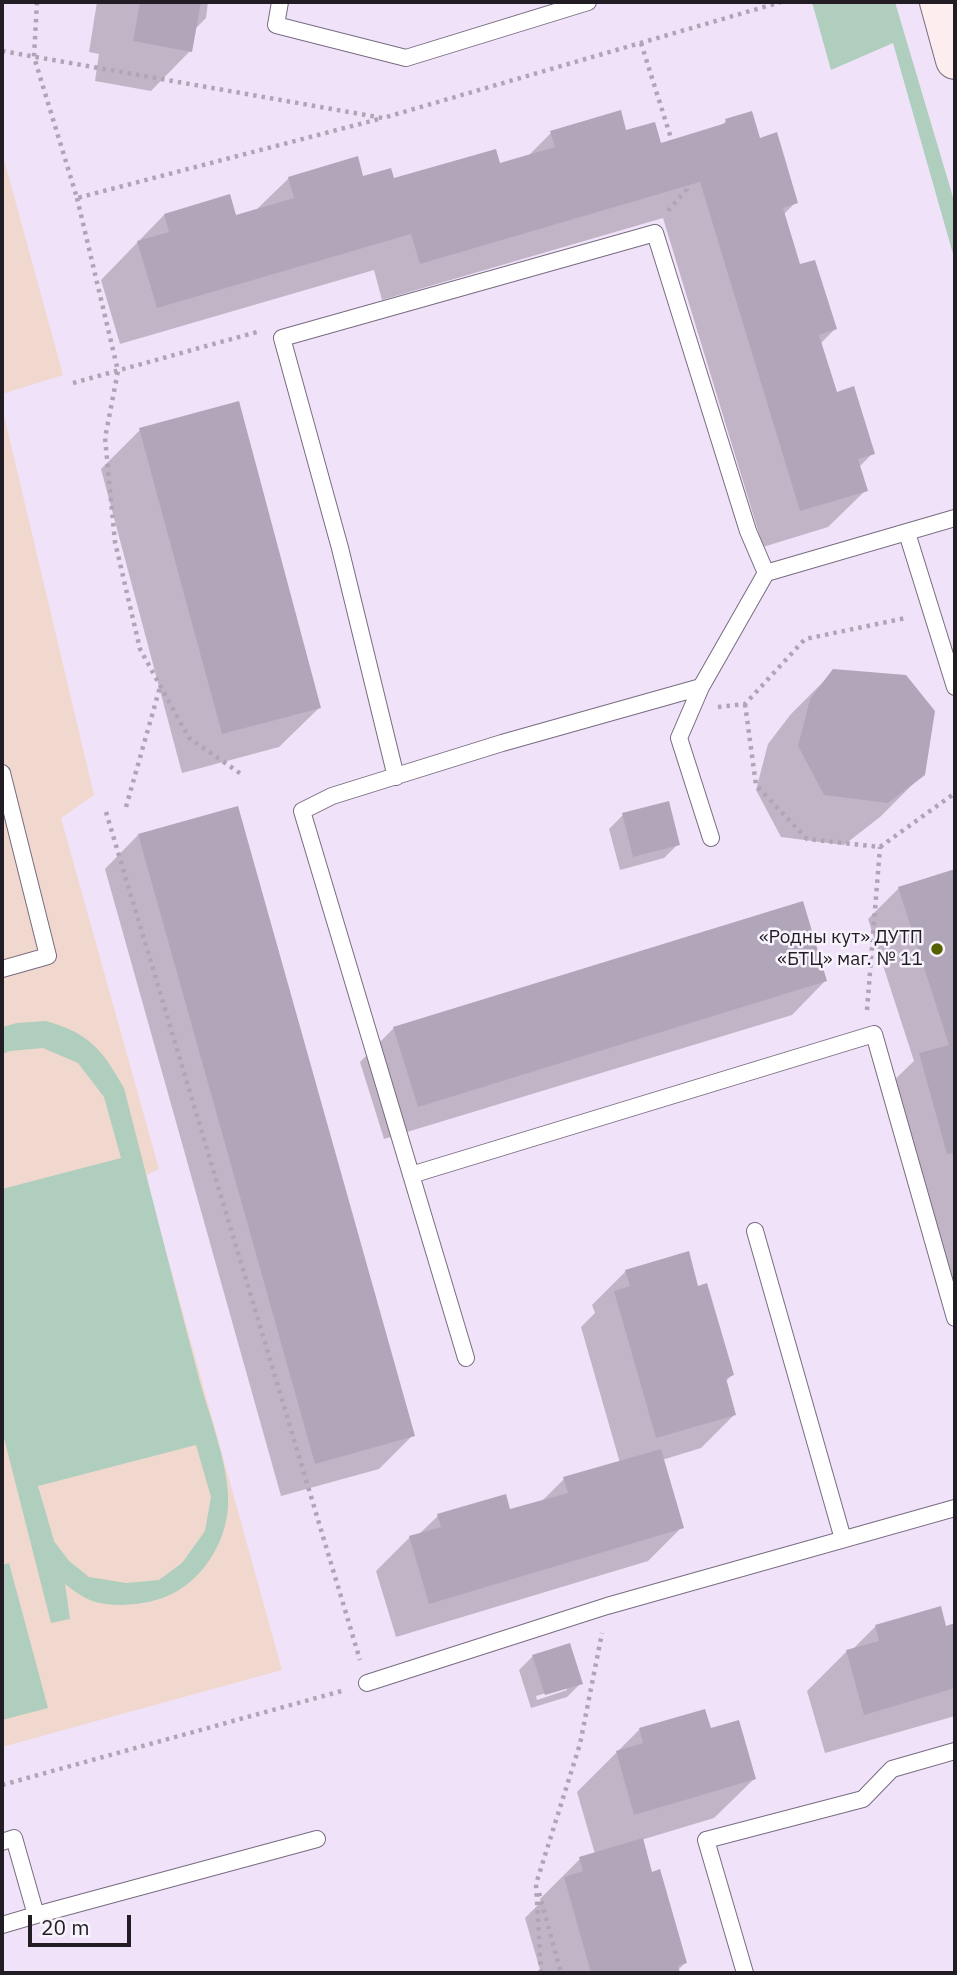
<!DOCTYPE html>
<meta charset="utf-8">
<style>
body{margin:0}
#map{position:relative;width:957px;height:1975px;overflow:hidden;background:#f0e2f8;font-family:"IBM Plex Sans",sans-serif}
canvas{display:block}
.frame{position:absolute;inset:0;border:4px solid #221d25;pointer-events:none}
.scale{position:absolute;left:28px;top:1915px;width:103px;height:32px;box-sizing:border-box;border:4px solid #221d25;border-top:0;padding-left:9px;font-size:21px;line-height:24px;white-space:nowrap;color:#221d25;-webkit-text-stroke:5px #f8f3fc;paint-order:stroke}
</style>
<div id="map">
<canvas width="957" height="1975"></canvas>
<div class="frame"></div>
<div class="scale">20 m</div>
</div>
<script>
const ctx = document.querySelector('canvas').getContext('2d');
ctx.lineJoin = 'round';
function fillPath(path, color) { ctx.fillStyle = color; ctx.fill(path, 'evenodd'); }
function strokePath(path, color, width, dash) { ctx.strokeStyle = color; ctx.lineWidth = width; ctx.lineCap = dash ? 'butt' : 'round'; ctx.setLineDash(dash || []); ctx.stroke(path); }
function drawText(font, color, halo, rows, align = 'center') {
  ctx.font = font + ' "IBM Plex Sans",sans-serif'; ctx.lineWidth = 5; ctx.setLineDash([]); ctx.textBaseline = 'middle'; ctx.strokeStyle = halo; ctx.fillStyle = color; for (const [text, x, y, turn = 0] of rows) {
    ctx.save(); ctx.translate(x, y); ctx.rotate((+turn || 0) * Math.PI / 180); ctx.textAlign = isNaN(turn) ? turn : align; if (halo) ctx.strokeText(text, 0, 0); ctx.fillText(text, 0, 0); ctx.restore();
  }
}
const education = new Path2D(`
 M 2,152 L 63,375 L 2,394 Z
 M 2,407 L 94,795 L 61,818 L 159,1169 L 145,1176 L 282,1670 L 2,1747 Z`);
const green = new Path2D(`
 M 812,2 L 895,2 L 955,204 L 955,261 L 893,43 L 831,70 Z
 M 46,1021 C 91,1034 102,1050 124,1088 C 149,1186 174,1284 200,1382 C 210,1418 230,1469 228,1506 C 226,1544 201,1583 165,1597 C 144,1605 114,1608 92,1601 C 82,1597 73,1590 65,1584 L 70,1619 L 51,1623 L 2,1430 L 2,1189 L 121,1158 L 104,1097 L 78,1063 L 43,1048 L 10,1051 L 2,1054 L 2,1027 L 17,1023 ZM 196,1445 L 211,1497 L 205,1531 L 182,1563 L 159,1580 L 126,1583 L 89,1577 L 69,1561 L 54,1541 L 38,1486 Z
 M 9,1563 L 48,1708 L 2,1720 L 2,1565 Z`);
const shadow = new Path2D(`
 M 97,2 L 208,2 L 206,18 L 194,30 L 190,51 L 151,91 L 95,81 L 99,54 L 89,52 Z
 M 726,121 L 758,140 L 796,202 L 783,215 L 799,266 L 835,329 L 820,344 L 836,394 L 873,453 L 859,467 L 866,490 L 828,527 L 763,547 L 663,218 L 382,300 L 374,270 L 120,344 L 101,280 L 164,215 L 235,217 L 255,211 L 289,178 L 393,180 L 499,166 L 526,158 L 551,133 L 625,132 L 660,146 L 720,127 Z
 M 140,430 L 319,708 L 279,747 L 182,773 L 101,469 Z
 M 834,671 L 923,774 L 880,817 L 844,845 L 781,837 L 756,790 L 768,744 L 791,714 Z
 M 623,815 L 678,844 L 664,858 L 620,870 L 609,829 Z
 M 138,835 L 413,1435 L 379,1469 L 281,1496 L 105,869 Z
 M 955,871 L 955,1323 L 889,1085 L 914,1061 L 868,919 L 899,888 Z
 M 825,981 L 792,1015 L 384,1139 L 360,1062 L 394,1028 Z
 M 626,1271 L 697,1288 L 732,1375 L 725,1382 L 734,1415 L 701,1448 L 662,1460 L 682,1527 L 648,1561 L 396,1637 L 376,1571 L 410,1537 L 419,1534 L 438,1516 L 509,1512 L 540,1503 L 564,1479 L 620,1463 L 581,1327 L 595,1313 L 592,1305 Z
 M 955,1625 L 955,1716 L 825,1753 L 807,1691 L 847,1651 L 852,1650 L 876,1626 L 945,1628 Z
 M 533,1656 L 581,1683 L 567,1697 L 531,1708 L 519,1670 ZM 567,1687 L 567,1690 L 537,1700 L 536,1696 Z
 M 640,1729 L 710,1730 L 754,1779 L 714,1818 L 641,1840 L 651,1874 L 685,1963 L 677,1971 L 678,1973 L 541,1973 L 525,1918 L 541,1902 L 540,1899 L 580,1859 L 595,1854 L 577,1792 Z`);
const building = new Path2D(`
 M 140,2 L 201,2 L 192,52 L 133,41 Z
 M 621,110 L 626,130 L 655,122 L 661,143 L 726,123 L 725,119 L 752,111 L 760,138 L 777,132 L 798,203 L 783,208 L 800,264 L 815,260 L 837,329 L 819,335 L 837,392 L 854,386 L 875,454 L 858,459 L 868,491 L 800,511 L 700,182 L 420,264 L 411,234 L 157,308 L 137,241 L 169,232 L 164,214 L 230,194 L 236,215 L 294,198 L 288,177 L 358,156 L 363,176 L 391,168 L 394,178 L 496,149 L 500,163 L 555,147 L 550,131 Z
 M 239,401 L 321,708 L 222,734 L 139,428 Z
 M 833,669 L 906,675 L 935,711 L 925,775 L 888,803 L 824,795 L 798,746 L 810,699 Z
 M 669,801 L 680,845 L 633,857 L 622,813 Z
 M 238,806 L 415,1436 L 315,1464 L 138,834 Z
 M 955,869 L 955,1153 L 947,1154 L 919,1053 L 949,1045 L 898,887 Z
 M 803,901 L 827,981 L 418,1107 L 393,1027 Z
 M 689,1251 L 698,1286 L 707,1283 L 734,1375 L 726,1378 L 736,1415 L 656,1438 L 614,1291 L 630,1286 L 625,1270 Z
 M 661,1449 L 684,1528 L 429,1604 L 409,1536 L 441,1527 L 437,1514 L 506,1494 L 510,1509 L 568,1493 L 563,1477 Z
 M 941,1606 L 946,1626 L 955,1623 L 955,1688 L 864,1715 L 846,1650 L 879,1641 L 875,1625 Z
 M 570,1643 L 583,1684 L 545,1695 L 532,1655 Z
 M 705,1709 L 711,1728 L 739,1720 L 756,1779 L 634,1815 L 616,1751 L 643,1743 L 639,1728 Z
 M 643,1838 L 652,1872 L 660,1869 L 687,1963 L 678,1966 L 680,1973 L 591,1973 L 564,1877 L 583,1871 L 579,1857 Z`);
const path = new Path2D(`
 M 37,2 L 34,57 L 77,198 L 379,119
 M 641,43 L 687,189 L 667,212
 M 2,51 L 383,118 L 781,2
 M 77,198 L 118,371 L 105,438 L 115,542 L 140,649 L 189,738 L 244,776
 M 73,383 L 257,332
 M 745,704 L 756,785 L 807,839 L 880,847 L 955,793
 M 718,707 L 745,704 L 805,639 L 906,618
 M 126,807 L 160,687
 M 106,812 L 360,1660
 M 867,1010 L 880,847
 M 2,1785 L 345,1690
 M 539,1893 L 561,1973
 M 541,1973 L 536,1884 L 580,1744 L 602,1633`);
const service = new Path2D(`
 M 280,2 L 276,25 L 406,58 L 588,2
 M 907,533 L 955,687
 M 701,687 L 679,738 L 711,838
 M 2,773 L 48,956 L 2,969
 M 396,777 L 340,548 L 282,338 L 655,233 L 748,531 L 766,573
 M 411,1175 L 874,1034 L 955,1318
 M 755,1231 L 843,1539
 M 466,1358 L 302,811 L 332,796 L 502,743 L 701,687 L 766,573 L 955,518
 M 367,1683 L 607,1606 L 955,1508
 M 2,1842 L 14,1838 L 36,1915 L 2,1925
 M 36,1915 L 317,1839
 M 745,1973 L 706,1840 L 863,1799 L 892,1769 L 955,1751`);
const secondary = new Path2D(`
 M 939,2 L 955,60`);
const markers = [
 [937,949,7,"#566100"]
];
const poiNames = [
 ["«Родны кут» ДУТП",923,938],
 ["«БТЦ» маг. № 11",923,960]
];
fillPath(education, '#f1d8cf');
fillPath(green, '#afcebd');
fillPath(shadow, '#0003');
fillPath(building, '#b1a5ba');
strokePath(service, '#786c80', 18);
strokePath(secondary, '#786c80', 40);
strokePath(path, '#b0a5b7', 4.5, [3.5, 5]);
strokePath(service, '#fff', 16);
strokePath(secondary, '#feedef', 38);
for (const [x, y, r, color] of markers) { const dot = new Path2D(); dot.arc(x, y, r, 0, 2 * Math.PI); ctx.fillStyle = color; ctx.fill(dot); strokePath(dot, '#f8f3fc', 2.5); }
drawText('19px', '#221d25', '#f8f3fc', poiNames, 'right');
</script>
